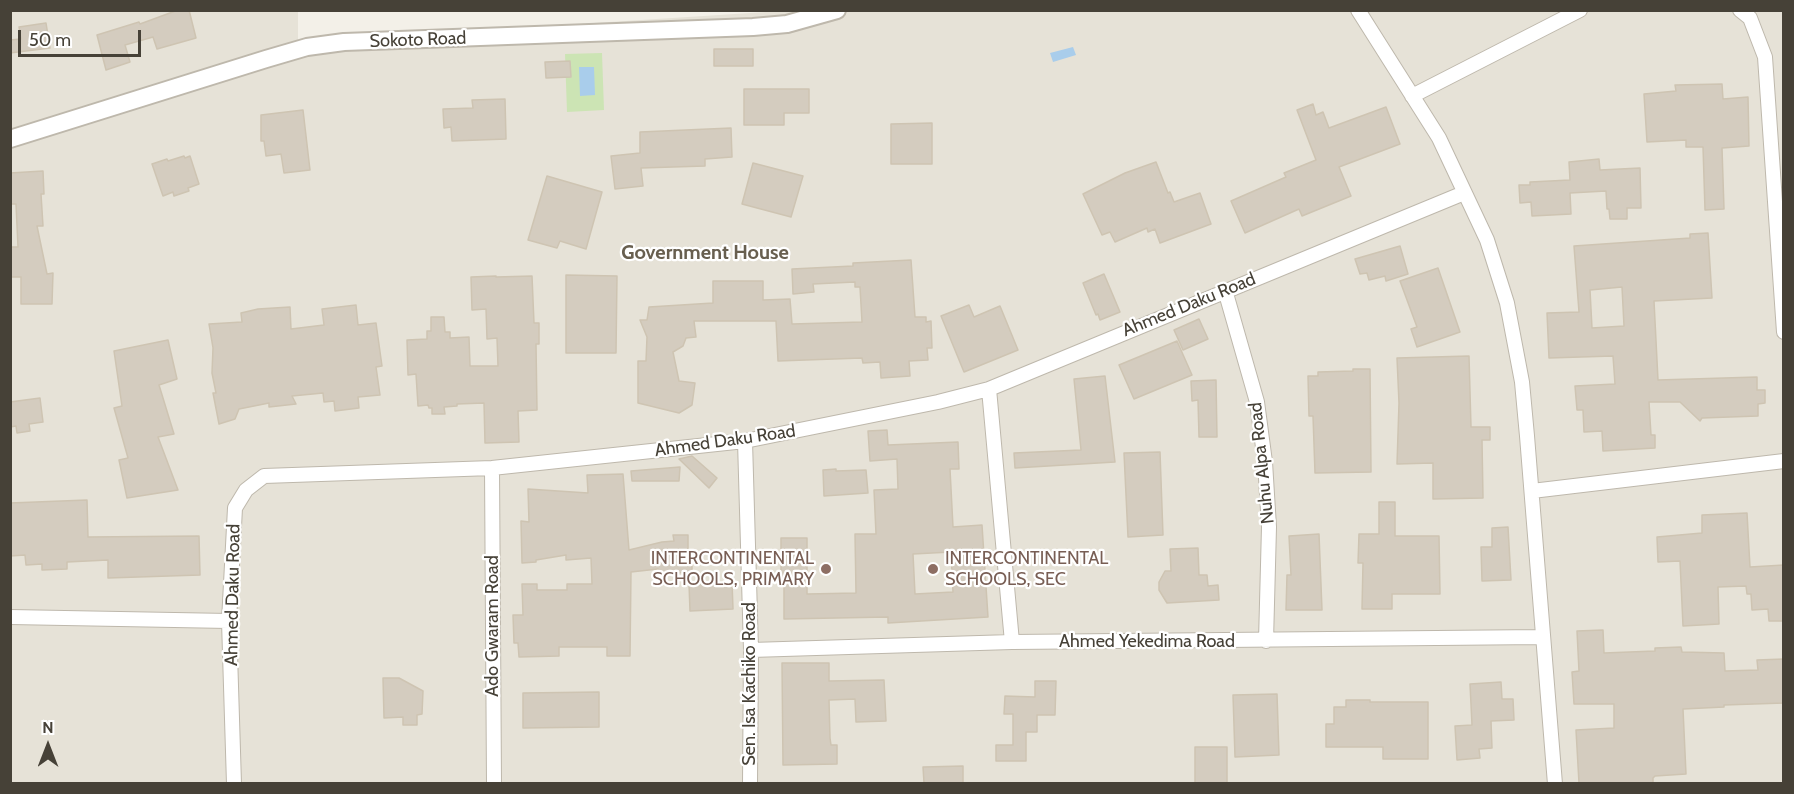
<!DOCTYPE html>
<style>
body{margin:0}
#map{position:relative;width:1794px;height:794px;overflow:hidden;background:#f3f0e8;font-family:Cabin,sans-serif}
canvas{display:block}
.frame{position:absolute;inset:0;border:12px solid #464137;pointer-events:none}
.north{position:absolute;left:18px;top:716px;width:60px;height:60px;-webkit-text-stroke:4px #fff;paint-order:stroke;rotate:0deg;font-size:16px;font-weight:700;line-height:24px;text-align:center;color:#464137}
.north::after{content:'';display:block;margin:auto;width:21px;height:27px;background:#464137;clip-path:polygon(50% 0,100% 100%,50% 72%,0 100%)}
.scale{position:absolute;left:18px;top:30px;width:123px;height:27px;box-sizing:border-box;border:3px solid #464137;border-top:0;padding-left:8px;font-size:18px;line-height:21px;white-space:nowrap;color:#464137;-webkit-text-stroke:4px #fff;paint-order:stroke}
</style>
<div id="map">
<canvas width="1794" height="794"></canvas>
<div class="frame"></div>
<div class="north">N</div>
<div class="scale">50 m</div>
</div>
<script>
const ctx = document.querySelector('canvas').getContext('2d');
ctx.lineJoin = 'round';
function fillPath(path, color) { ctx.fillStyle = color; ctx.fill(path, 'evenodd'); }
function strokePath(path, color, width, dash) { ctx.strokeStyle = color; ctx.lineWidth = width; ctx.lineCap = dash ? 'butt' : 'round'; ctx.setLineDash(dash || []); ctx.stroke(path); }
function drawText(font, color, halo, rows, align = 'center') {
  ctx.font = font + ' Cabin,sans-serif'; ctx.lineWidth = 4.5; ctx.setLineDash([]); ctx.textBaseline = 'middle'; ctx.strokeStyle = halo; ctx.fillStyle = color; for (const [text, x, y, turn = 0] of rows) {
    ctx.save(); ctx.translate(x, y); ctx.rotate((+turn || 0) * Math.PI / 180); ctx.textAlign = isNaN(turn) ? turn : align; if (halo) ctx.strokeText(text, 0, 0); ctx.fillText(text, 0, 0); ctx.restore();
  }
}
const residential = new Path2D(`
 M 797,10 L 1783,11 L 1783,783 L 11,783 L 10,11 L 298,11 L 298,42 Z`);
const green = new Path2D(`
 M 602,53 L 604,110 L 567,112 L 565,54 Z`);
const water = new Path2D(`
 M 1073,47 L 1076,55 L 1053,62 L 1050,53 Z
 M 579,67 L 594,67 L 595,95 L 580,96 Z`);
const building = new Path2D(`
 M 178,10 L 189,10 L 196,38 L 157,49 L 153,37 L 125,45 L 130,62 L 106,70 L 97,35 L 139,22 L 140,24 Z
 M 46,23 L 50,48 L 10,53 L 10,40 L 21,39 L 19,27 Z
 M 714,49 L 753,49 L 753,66 L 714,66 Z
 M 570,61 L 571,77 L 546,78 L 545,62 Z
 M 1722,84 L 1723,99 L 1748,97 L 1749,146 L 1722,148 L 1724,209 L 1705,210 L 1703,147 L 1686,147 L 1686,140 L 1647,142 L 1644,94 L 1676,91 L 1675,85 Z
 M 744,89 L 809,89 L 809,113 L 784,113 L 784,125 L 744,125 Z
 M 505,99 L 506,139 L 452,141 L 451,127 L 444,128 L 443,109 L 473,108 L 472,100 Z
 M 1313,104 L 1316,115 L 1323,112 L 1329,128 L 1386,107 L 1400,144 L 1339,167 L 1351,196 L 1302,216 L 1299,209 L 1245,233 L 1231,201 L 1286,177 L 1284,173 L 1316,160 L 1297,110 Z
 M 303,110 L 310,170 L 284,173 L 281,154 L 266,156 L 264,141 L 261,141 L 261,115 Z
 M 932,123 L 932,164 L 891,164 L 891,124 Z
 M 731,128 L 732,157 L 705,159 L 705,166 L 641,168 L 643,186 L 615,189 L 611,156 L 640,153 L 640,132 Z
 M 184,156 L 185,158 L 190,156 L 199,184 L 188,188 L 189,191 L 174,196 L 173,192 L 163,196 L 152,164 L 167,159 L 168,161 Z
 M 1599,159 L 1600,170 L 1640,168 L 1641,208 L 1627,208 L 1627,219 L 1610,219 L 1609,209 L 1607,209 L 1606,191 L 1570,193 L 1571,214 L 1532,216 L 1531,202 L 1520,203 L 1519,185 L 1530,185 L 1530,182 L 1570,180 L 1569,162 Z
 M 1156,162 L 1168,193 L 1170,192 L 1174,202 L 1200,193 L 1211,224 L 1160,243 L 1155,229 L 1148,232 L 1147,228 L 1115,242 L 1110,232 L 1102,235 L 1083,194 L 1125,173 Z
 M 753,163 L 803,176 L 791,217 L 742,204 Z
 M 43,171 L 44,194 L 41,194 L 43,226 L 37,226 L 47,274 L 53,273 L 52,304 L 21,304 L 21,277 L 10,277 L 10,247 L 18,247 L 16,204 L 10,204 L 10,173 Z
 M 547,176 L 602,192 L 586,249 L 560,241 L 557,248 L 528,240 Z
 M 1708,233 L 1712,298 L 1654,301 L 1658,380 L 1757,377 L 1757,390 L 1765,390 L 1765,403 L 1758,404 L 1758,416 L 1702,418 L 1700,421 L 1680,402 L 1649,402 L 1651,435 L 1655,435 L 1655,448 L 1603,451 L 1602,431 L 1584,432 L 1583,410 L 1577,410 L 1575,386 L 1615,384 L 1613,356 L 1549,358 L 1547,313 L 1579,312 L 1574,246 L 1690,238 L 1690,234 ZM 1622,287 L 1624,326 L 1592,328 L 1590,290 Z
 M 1400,246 L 1408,274 L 1386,281 L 1385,276 L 1369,280 L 1367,273 L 1360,274 L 1355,259 Z
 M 911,260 L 915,317 L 926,317 L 926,322 L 931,321 L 932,348 L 927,348 L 928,360 L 909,361 L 910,376 L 881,378 L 880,362 L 863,363 L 862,358 L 778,361 L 776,321 L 694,321 L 696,337 L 686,338 L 683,346 L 673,352 L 679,381 L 695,383 L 692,405 L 679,413 L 638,403 L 638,361 L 646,361 L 647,337 L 640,320 L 647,320 L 649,307 L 713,303 L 713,281 L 763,281 L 763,300 L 790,299 L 792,324 L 862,322 L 860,287 L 855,287 L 855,282 L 813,284 L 814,292 L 793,294 L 792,269 L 853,266 L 853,263 Z
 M 1438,268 L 1460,332 L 1417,347 L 1411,329 L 1417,327 L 1400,281 Z
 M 1104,274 L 1120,312 L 1100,320 L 1098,314 L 1096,315 L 1083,283 Z
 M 566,275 L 617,276 L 616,353 L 566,353 Z
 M 496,276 L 496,277 L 532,276 L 534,323 L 539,323 L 539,344 L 536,344 L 537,410 L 518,411 L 519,442 L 485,443 L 484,403 L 457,404 L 457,406 L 444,407 L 445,414 L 432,414 L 432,408 L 429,408 L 428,405 L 418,406 L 416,374 L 408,375 L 407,340 L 427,339 L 427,331 L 431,331 L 431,317 L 444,317 L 445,332 L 450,332 L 450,338 L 469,337 L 470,366 L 498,366 L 497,338 L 487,339 L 486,309 L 472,310 L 471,277 Z
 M 356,305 L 358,325 L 376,323 L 382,366 L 376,367 L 380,395 L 358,397 L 359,408 L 335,411 L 334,401 L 324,402 L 323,393 L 292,396 L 296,404 L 269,407 L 269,403 L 239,409 L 235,419 L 219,424 L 213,393 L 216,393 L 212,373 L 213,348 L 209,324 L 242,322 L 241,313 L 258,309 L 290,307 L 291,329 L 324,325 L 322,309 Z
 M 969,305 L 974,317 L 1000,306 L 1018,350 L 964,372 L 941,316 Z
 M 1199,319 L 1208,339 L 1183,350 L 1174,330 Z
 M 168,340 L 177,379 L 159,385 L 174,434 L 158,437 L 178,490 L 127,498 L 119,460 L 128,458 L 114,408 L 122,406 L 114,351 Z
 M 1177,341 L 1192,375 L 1134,399 L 1119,365 Z
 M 1469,356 L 1471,427 L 1490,427 L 1490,440 L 1482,440 L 1483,498 L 1433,499 L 1433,463 L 1397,464 L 1399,403 L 1397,358 Z
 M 1353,369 L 1370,369 L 1371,472 L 1315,473 L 1313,416 L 1309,416 L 1308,376 L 1318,376 L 1318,372 L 1353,371 Z
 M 1105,376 L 1115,462 L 1015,468 L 1014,453 L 1081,450 L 1074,379 Z
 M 1216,380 L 1217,437 L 1199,437 L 1198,400 L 1192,401 L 1191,381 Z
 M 40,398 L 43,422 L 29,424 L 30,431 L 17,433 L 16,426 L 10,427 L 10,402 Z
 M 887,430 L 888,445 L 958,442 L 959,469 L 950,469 L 953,527 L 982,525 L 988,617 L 888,623 L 888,617 L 784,619 L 784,586 L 781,586 L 781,538 L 807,538 L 807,594 L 856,593 L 855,534 L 876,534 L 874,490 L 898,489 L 897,459 L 870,461 L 868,431 ZM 951,552 L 953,592 L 915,594 L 913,554 Z
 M 1160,452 L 1163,535 L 1128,537 L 1124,453 Z
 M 692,456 L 717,478 L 709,488 L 679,459 Z
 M 680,467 L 679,481 L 632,481 L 631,471 Z
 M 836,469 L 836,471 L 866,470 L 868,493 L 824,496 L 823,470 Z
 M 623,474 L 629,550 L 662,542 L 674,541 L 673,535 L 688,535 L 688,554 L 692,554 L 692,572 L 661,574 L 658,569 L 631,572 L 630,656 L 607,656 L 607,647 L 559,647 L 559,656 L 519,657 L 518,643 L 514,643 L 513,615 L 523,615 L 522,584 L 537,584 L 537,590 L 567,590 L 567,584 L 592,584 L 591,558 L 566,560 L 566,555 L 536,560 L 536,562 L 522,563 L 521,521 L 529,522 L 528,489 L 588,493 L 587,475 Z
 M 87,500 L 88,537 L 199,536 L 200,575 L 108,578 L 108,560 L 67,562 L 67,569 L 42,570 L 42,564 L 26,565 L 25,555 L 10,556 L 10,503 Z
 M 1379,502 L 1395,502 L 1395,536 L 1439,536 L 1440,594 L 1392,594 L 1392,609 L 1362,609 L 1363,563 L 1358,563 L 1359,534 L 1379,534 Z
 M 1747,513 L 1750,567 L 1784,565 L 1784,621 L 1769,621 L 1768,609 L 1752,610 L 1751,594 L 1747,594 L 1746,586 L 1718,587 L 1719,624 L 1683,626 L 1680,561 L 1658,562 L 1657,537 L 1702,533 L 1702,515 Z
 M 1508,527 L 1511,580 L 1482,581 L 1481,547 L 1492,547 L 1492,528 Z
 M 1319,534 L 1322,610 L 1286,610 L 1287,575 L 1291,575 L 1289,536 Z
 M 1198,548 L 1199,575 L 1207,575 L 1208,586 L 1218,585 L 1219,600 L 1167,603 L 1159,590 L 1159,582 L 1165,571 L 1171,571 L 1170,549 Z
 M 732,582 L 733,609 L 690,611 L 689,584 Z
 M 1603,630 L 1604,653 L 1655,651 L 1655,648 L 1681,647 L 1682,652 L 1724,653 L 1725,671 L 1758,670 L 1757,660 L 1784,659 L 1784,703 L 1724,705 L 1724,707 L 1683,709 L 1686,774 L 1655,776 L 1653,778 L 1653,783 L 1579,783 L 1576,730 L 1614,728 L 1614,704 L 1574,704 L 1572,672 L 1579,671 L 1577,631 Z
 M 782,663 L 829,663 L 829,681 L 884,680 L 886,721 L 856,722 L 855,699 L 829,700 L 830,738 L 831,745 L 837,745 L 837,764 L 783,765 Z
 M 383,678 L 399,678 L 423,691 L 422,714 L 417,715 L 417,725 L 403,725 L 403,717 L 384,718 Z
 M 1035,681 L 1056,681 L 1055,715 L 1037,715 L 1037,732 L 1026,732 L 1026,761 L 996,761 L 996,745 L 1013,745 L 1013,714 L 1004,714 L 1005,696 L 1035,697 Z
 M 1501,682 L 1502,699 L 1513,699 L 1514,720 L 1491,721 L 1492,748 L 1479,749 L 1480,758 L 1457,760 L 1455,726 L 1472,725 L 1470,684 Z
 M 599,692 L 599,727 L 523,728 L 523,693 Z
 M 1277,694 L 1279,755 L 1235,757 L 1233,695 Z
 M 1346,700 L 1370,700 L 1370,702 L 1428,702 L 1428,759 L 1383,759 L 1383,747 L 1326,747 L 1326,724 L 1334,724 L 1334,707 L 1346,707 Z
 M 1195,747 L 1227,747 L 1227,783 L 1195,783 Z
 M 963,766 L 963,783 L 924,783 L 923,767 Z`);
const minor = new Path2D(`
 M 1358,10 L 1439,138 L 1487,240 L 1507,303 L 1522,382 L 1527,436 L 1555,784
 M 1740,10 L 1750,18 L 1765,57 L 1784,332
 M 1412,96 L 1580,10
 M 1225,290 L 1257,402 L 1265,462 L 1269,527 L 1266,641
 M 989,389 L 1012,642
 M 745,441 L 751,650 L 750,784
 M 492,468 L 494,784
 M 1532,491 L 1784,461
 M 10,617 L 229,621
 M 751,650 L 1012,642 L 1542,637
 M 234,784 L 229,621 L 235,508 L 246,490 L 264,476 L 492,468 L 745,441 L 938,402 L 989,389 L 1464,193`);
const tertiary = new Path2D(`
 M 10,139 L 266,59 L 307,47 L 344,42 L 753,27 L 787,24 L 837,10`);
const markers = [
 [826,569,6,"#8d6e63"],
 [933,569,6,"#8d6e63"]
];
const streetNames = [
 ["Sokoto Road",418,40,-2],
 ["Ahmed Daku Road",1189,305,-22],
 ["Ahmed Daku Road",725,441,-8],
 ["Nuhu Alpa Road",1262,463,-96],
 ["Ahmed Daku Road",233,595,-89],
 ["Ado Gwaram Road",493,626,-90],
 ["Ahmed Yekedima Road",1147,642],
 ["Sen. Isa Kachiko Road",750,684,-90]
];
const educationNames = [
 ["INTERCONTINENTAL",814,559],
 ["SCHOOLS, PRIMARY",814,580],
 ["INTERCONTINENTAL",945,559,"left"],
 ["SCHOOLS, SEC",945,580,"left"]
];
const neighbourhoodNames = [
 ["Government House",705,253]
];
fillPath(residential, '#e6e2d7');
fillPath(green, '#cce4b4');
fillPath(water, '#a9cdeb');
fillPath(building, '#d4ccbf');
strokePath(building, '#cec4b2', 1.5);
strokePath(minor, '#beb8ac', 16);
strokePath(tertiary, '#beb8ac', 20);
strokePath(minor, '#fff', 14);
strokePath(tertiary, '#fff', 16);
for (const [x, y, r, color] of markers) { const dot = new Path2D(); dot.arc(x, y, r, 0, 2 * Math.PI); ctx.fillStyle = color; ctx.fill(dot); strokePath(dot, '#fff', 2); }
drawText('18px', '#464137', '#fff', streetNames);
drawText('18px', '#785e54', '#fff', educationNames, 'right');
drawText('bold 20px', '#685f4f', '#fff', neighbourhoodNames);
</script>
